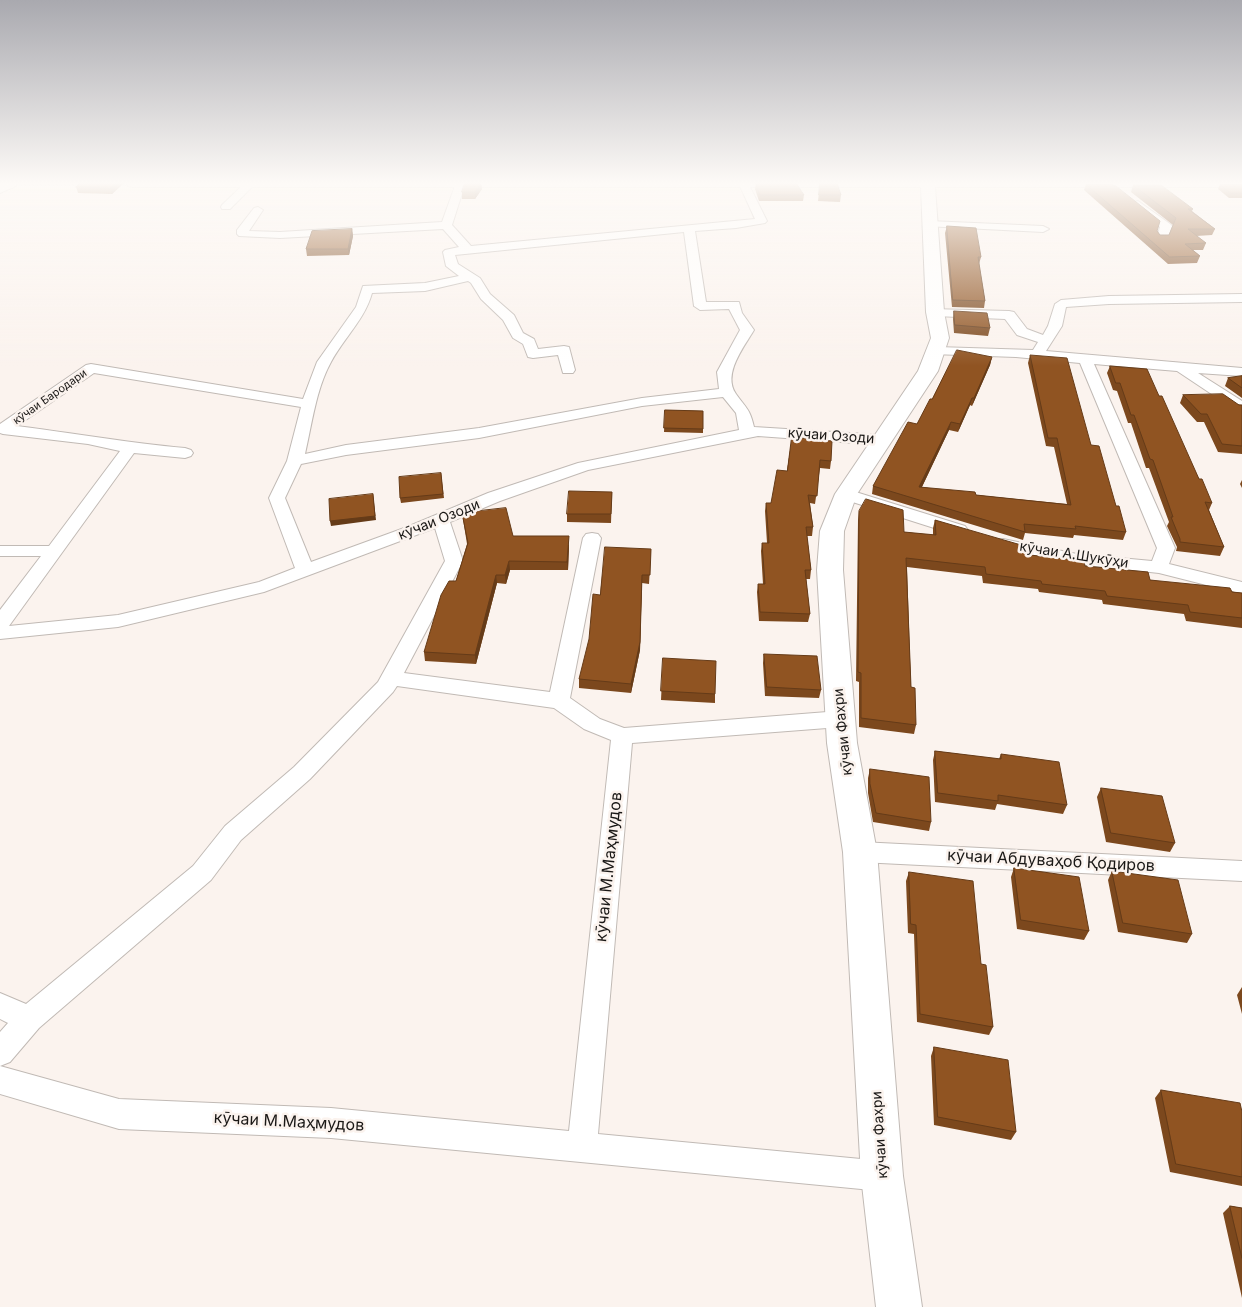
<!DOCTYPE html>
<meta charset="utf-8">
<style>
body{margin:0}
canvas{display:block;background:#fbf3ee}
</style>
<canvas width="1242" height="1307"></canvas>
<script>
const ctx = document.querySelector('canvas').getContext('2d');
ctx.lineJoin = 'round';
function strokePath(path, color, width, dash) { ctx.strokeStyle = color; ctx.lineWidth = width; ctx.lineCap = dash ? 'butt' : 'round'; ctx.setLineDash(dash || []); ctx.stroke(path); }
function fillPath(path, color) { ctx.fillStyle = color; ctx.fill(path, 'evenodd'); }
function drawText(font, color, halo, rows, align = 'center') {
  ctx.font = font + ' Inter,sans-serif'; ctx.lineWidth = 5; ctx.setLineDash([]); ctx.textBaseline = 'middle'; ctx.strokeStyle = halo; ctx.fillStyle = color; for (const [text, x, y, turn = 0] of rows) {
    ctx.save(); ctx.translate(x, y); ctx.rotate((+turn || 0) * Math.PI / 180); ctx.textAlign = isNaN(turn) ? turn : align; if (halo) ctx.strokeText(text, 0, 0); ctx.fillText(text, 0, 0); ctx.restore();
  }
}
const street = new Path2D(`
 M 245,183 L 255,184 L 230,209 L 222,209 L 221,207 L 222,205 Z
 M 456,183 L 465,184 L 452,225 L 471,246 L 755,219 L 739,184 L 748,183 L 767,221 L 765,223 L 736,228 L 695,231 L 706,302 L 739,302 L 742,313 L 754,330 C 744,347 722,374 736,394 C 746,408 750,409 754,427 L 882,435 L 888,437 L 890,440 L 888,443 L 882,445 L 758,436 L 588,470 L 500,501 L 450,522 L 463,561 L 404,673 L 550,692 L 583,538 L 586,534 L 592,533 L 598,534 L 601,538 L 570,698 L 600,719 L 624,728 L 840,711 L 848,714 L 851,719 L 848,724 L 840,727 L 632,743 L 598,1134 L 882,1161 L 893,1165 L 897,1176 L 893,1187 L 882,1191 L 331,1138 L 119,1129 L 0,1094 L 0,1032 L 8,1023 L 0,1019 L 0,993 L 26,1004 L 193,866 L 225,826 L 294,767 L 378,682 L 445,561 L 435,528 L 264,592 L 118,627 L 0,639 L 0,610 L 41,556 L 0,556 L 0,546 L 49,546 L 120,451 L 88,444 L 3,434 L 0,433 L 0,424 L 86,365 L 91,364 L 303,399 L 317,362 L 356,307 L 363,286 L 425,283 L 459,276 L 446,266 L 443,252 L 445,250 L 459,247 L 443,229 L 280,238 L 239,236 L 237,234 L 237,230 L 254,208 L 258,207 L 263,210 L 249,231 L 280,232 L 442,222 ZM 684,232 L 694,306 L 700,310 L 729,309 L 740,330 L 717,372 L 719,389 L 642,398 L 479,428 L 346,445 L 305,454 C 312,424 316,389 331,362 C 344,338 365,319 372,293 L 425,291 L 468,281 L 471,283 L 481,299 L 503,320 L 513,338 L 523,344 L 528,357 L 533,358 L 558,355 L 563,373 L 573,373 L 575,370 L 569,347 L 564,346 L 538,349 L 534,339 L 523,333 L 514,315 L 490,294 L 480,278 L 458,264 L 455,255 ZM 94,373 L 301,407 L 287,461 L 269,498 L 295,568 L 259,582 L 118,615 L 9,626 L 134,453 L 185,458 L 191,456 L 193,453 L 191,450 L 185,448 C 129,443 73,433 17,426 ZM 723,397 L 736,413 L 739,430 L 578,463 L 488,493 L 407,527 L 311,562 L 285,498 L 301,464 L 346,455 L 479,438 L 642,406 ZM 397,686 L 554,708 L 584,729 L 611,740 L 569,1131 L 331,1108 L 119,1099 L 0,1066 L 10,1062 L 39,1028 L 211,880 L 241,840 L 310,779 L 393,692 Z
 M 1138,201 L 1170,224 L 1172,226 L 1167,240 L 1159,240 L 1157,238 L 1160,227 L 1134,206 L 1133,204 L 1134,202 Z
 M 929,221 L 1043,226 L 1049,229 L 1043,232 L 925,226 L 923,224 Z
 M 1242,294 L 1242,302 L 1109,304 L 1066,307 L 1062,326 L 1046,351 L 1242,368 L 1242,376 L 1198,373 L 1242,401 L 1242,412 L 1237,411 L 1177,371 L 1094,364 L 1175,548 L 1169,564 L 1242,582 L 1242,594 L 1159,573 L 1077,564 L 997,548 L 994,544 L 997,540 L 1003,539 L 1077,554 L 1152,561 L 1157,548 L 1080,363 L 1016,357 L 932,354 L 930,351 L 937,347 L 1033,350 L 1038,342 L 1017,335 L 1005,319 L 935,316 L 930,315 L 929,312 L 930,309 L 1009,311 L 1014,312 L 1027,329 L 1043,335 L 1048,326 L 1055,304 L 1061,300 L 1109,296 Z
 M 846,489 L 965,526 L 968,530 L 965,534 L 959,535 L 953,534 L 840,498 L 838,494 L 840,490 Z
 M 860,842 L 1242,861 L 1242,881 L 860,862 L 851,859 L 848,852 L 851,845 Z`);
const secondary = new Path2D(`
 M 0,183 L 18,183 L 16,186 L 0,193 Z
 M 126,183 L 1242,183 L 1242,187 L 935,187 L 944,312 L 949,338 L 938,371 L 857,494 L 844,531 L 843,570 L 857,743 L 877,852 L 903,1176 L 922,1307 L 876,1307 L 861,1176 L 843,852 L 827,743 L 817,570 L 820,531 L 835,494 L 918,371 L 931,338 L 926,312 L 921,187 L 133,187 L 128,186 Z`);
const wall = new Path2D(`
 M 124,183 L 112,194 L 78,193 L 76,187 Z
 M 481,183 L 482,189 L 475,199 L 462,199 L 462,192 Z
 M 756,183 L 804,195 L 803,201 L 759,201 L 755,189 Z
 M 820,183 L 841,195 L 840,202 L 818,201 Z
 M 1086,184 L 1157,231 L 1160,235 L 1169,235 L 1173,225 L 1131,192 L 1133,185 L 1193,209 L 1192,211 L 1215,229 L 1212,235 L 1196,236 L 1206,243 L 1203,250 L 1193,250 L 1200,256 L 1197,263 L 1168,264 L 1084,190 Z
 M 1220,184 L 1242,184 L 1242,198 L 1229,198 L 1218,189 Z
 M 947,226 L 981,257 L 979,264 L 985,301 L 984,308 L 952,307 L 945,233 Z
 M 352,229 L 353,236 L 349,255 L 307,256 L 306,249 Z
 M 954,311 L 990,328 L 988,336 L 954,333 L 953,319 Z
 M 1030,355 L 1091,445 L 1126,532 L 1123,540 L 1074,535 L 1073,538 L 1025,533 L 1023,540 L 872,494 L 873,486 L 917,424 L 932,399 L 992,357 L 990,365 L 972,406 L 970,405 L 958,432 L 949,430 L 922,487 L 976,495 L 1067,504 L 1054,447 L 1046,446 L 1028,363 Z
 M 1110,366 L 1159,396 L 1199,479 L 1212,503 L 1209,510 L 1224,547 L 1220,556 L 1176,551 L 1177,547 L 1167,526 L 1169,522 L 1149,468 L 1146,468 L 1131,423 L 1128,423 L 1117,391 L 1113,390 L 1107,373 Z
 M 1242,376 L 1242,398 L 1225,386 L 1228,378 Z
 M 1183,395 L 1242,405 L 1242,454 L 1218,452 L 1204,422 L 1197,422 L 1180,403 Z
 M 665,410 L 703,411 L 703,433 L 664,432 Z
 M 792,437 L 831,461 L 830,469 L 820,468 L 815,504 L 810,503 L 813,527 L 812,536 L 807,536 L 811,570 L 810,579 L 806,579 L 810,614 L 808,622 L 759,621 L 757,592 L 758,584 L 763,584 L 761,551 L 762,543 L 767,543 L 765,511 L 766,503 L 771,503 L 787,471 Z
 M 441,473 L 444,498 L 401,503 L 400,498 Z
 M 1242,480 L 1242,488 L 1240,484 Z
 M 612,492 L 611,523 L 567,522 L 567,514 Z
 M 859,511 L 904,532 L 933,535 L 933,528 L 935,520 L 1030,555 L 1085,566 L 1150,580 L 1242,593 L 1242,628 L 1186,621 L 1184,614 L 1103,604 L 1102,600 L 1039,592 L 1038,589 L 983,583 L 982,576 L 907,567 L 911,687 L 916,725 L 914,734 L 859,727 L 859,682 L 856,681 L 858,520 Z
 M 462,513 L 513,536 L 569,545 L 568,570 L 510,570 L 506,584 L 497,583 L 476,664 L 425,661 L 424,652 L 456,581 L 467,544 Z
 M 651,549 L 649,584 L 642,583 L 640,650 L 631,693 L 579,688 L 579,679 Z
 M 764,654 L 821,690 L 819,698 L 765,696 L 763,663 Z
 M 663,658 L 715,694 L 715,703 L 661,700 Z
 M 935,751 L 999,759 L 1001,754 L 1067,805 L 1063,814 L 997,804 L 995,810 L 935,802 L 933,760 Z
 M 870,769 L 931,822 L 929,831 L 873,822 L 868,793 L 868,778 Z
 M 1101,788 L 1175,843 L 1170,852 L 1106,842 L 1097,797 Z
 M 1014,868 L 1089,931 L 1084,940 L 1017,929 L 1011,877 Z
 M 1112,871 L 1192,934 L 1187,943 L 1118,932 L 1108,880 Z
 M 909,872 L 981,964 L 993,1027 L 989,1035 L 917,1022 L 914,934 L 908,933 L 906,881 Z
 M 1242,987 L 1242,1014 L 1237,995 Z
 M 934,1047 L 1016,1132 L 1011,1140 L 934,1125 L 931,1056 Z
 M 1161,1090 L 1242,1112 L 1242,1186 L 1170,1172 L 1155,1098 Z
 M 1230,1206 L 1242,1208 L 1242,1298 L 1223,1213 Z`);
const shadedWall = new Path2D(`
 M 116,183 L 124,183 L 112,194 L 110,188 Z
 M 481,183 L 482,189 L 475,199 L 475,192 Z
 M 352,229 L 353,236 L 349,255 L 348,249 Z
 M 992,357 L 990,365 L 972,406 L 974,398 Z
 M 972,398 L 970,405 L 958,432 L 960,424 Z
 M 951,422 L 949,430 L 918,495 L 919,487 Z
 M 373,494 L 376,520 L 331,526 L 330,521 Z
 M 569,536 L 569,545 L 568,570 L 567,562 Z
 M 509,561 L 510,570 L 506,584 L 505,575 Z
 M 496,575 L 497,583 L 476,664 L 475,655 Z
 M 642,575 L 640,650 L 631,693 L 631,684 Z`);
const building = new Path2D(`
 M 81,183 L 116,183 L 110,188 L 76,187 Z
 M 465,183 L 481,183 L 475,192 L 462,192 Z
 M 756,183 L 796,183 L 804,195 L 760,195 Z
 M 820,183 L 837,183 L 841,195 L 819,195 Z
 M 1086,184 L 1110,184 L 1116,186 L 1160,221 L 1157,231 L 1160,235 L 1169,235 L 1176,218 L 1133,185 L 1161,185 L 1193,209 L 1188,209 L 1215,229 L 1188,229 L 1206,243 L 1185,244 L 1200,256 L 1170,257 Z
 M 1220,184 L 1242,184 L 1242,193 L 1231,193 Z
 M 947,226 L 976,228 L 981,257 L 978,257 L 985,301 L 953,300 Z
 M 352,229 L 348,249 L 306,249 L 312,231 Z
 M 954,311 L 987,313 L 990,328 L 955,325 Z
 M 957,350 L 992,357 L 974,398 L 972,398 L 960,424 L 951,422 L 919,487 L 975,492 L 976,495 L 1071,505 L 1057,438 L 1048,438 L 1030,355 L 1067,358 L 1091,445 L 1099,446 L 1116,506 L 1119,506 L 1126,532 L 1075,526 L 1076,529 L 1024,524 L 1025,532 L 873,486 L 908,422 L 917,424 L 930,399 L 932,399 Z
 M 1110,366 L 1147,369 L 1159,396 L 1162,396 L 1199,479 L 1202,479 L 1212,503 L 1205,502 L 1224,547 L 1180,542 L 1180,539 L 1171,517 L 1173,517 L 1153,460 L 1150,459 L 1134,415 L 1131,415 L 1120,383 L 1116,383 Z
 M 1242,376 L 1242,388 L 1228,378 Z
 M 1223,394 L 1239,405 L 1242,405 L 1242,446 L 1222,444 L 1207,414 L 1201,414 L 1183,395 Z
 M 665,410 L 703,411 L 703,429 L 664,428 Z
 M 792,437 L 832,441 L 831,461 L 820,460 L 817,496 L 808,495 L 813,527 L 806,527 L 811,570 L 805,570 L 810,614 L 760,612 L 758,584 L 765,584 L 762,543 L 769,543 L 766,503 L 771,503 L 777,470 L 787,471 Z
 M 441,473 L 443,494 L 400,498 L 399,477 Z
 M 569,491 L 612,492 L 611,514 L 567,514 Z
 M 373,494 L 375,516 L 330,521 L 329,499 Z
 M 866,499 L 903,510 L 904,532 L 936,535 L 935,520 L 1028,547 L 1030,555 L 1084,561 L 1085,566 L 1148,572 L 1150,580 L 1230,588 L 1232,592 L 1242,593 L 1242,618 L 1190,612 L 1188,605 L 1107,596 L 1105,591 L 1042,584 L 1041,581 L 986,574 L 985,567 L 906,558 L 911,687 L 915,688 L 916,725 L 861,718 L 861,673 L 858,672 L 859,511 Z
 M 506,508 L 513,536 L 569,536 L 567,562 L 509,561 L 505,575 L 496,575 L 475,655 L 424,652 L 441,595 L 449,581 L 456,581 L 468,543 L 462,513 Z
 M 605,547 L 651,549 L 650,575 L 642,575 L 640,642 L 631,684 L 579,679 L 589,639 L 593,594 L 600,595 Z
 M 764,654 L 817,656 L 821,690 L 767,687 Z
 M 663,658 L 716,661 L 715,694 L 661,691 Z
 M 935,751 L 1001,759 L 1001,754 L 1059,762 L 1067,805 L 998,795 L 998,801 L 938,793 Z
 M 870,769 L 929,777 L 931,822 L 876,813 L 870,784 Z
 M 1101,788 L 1162,796 L 1175,843 L 1111,833 Z
 M 1014,868 L 1079,877 L 1089,931 L 1021,920 Z
 M 1112,871 L 1178,880 L 1192,934 L 1123,923 Z
 M 909,872 L 973,881 L 981,964 L 986,965 L 993,1027 L 920,1014 L 916,925 L 911,924 Z
 M 934,1047 L 1008,1060 L 1016,1132 L 938,1117 Z
 M 1161,1090 L 1240,1103 L 1242,1112 L 1242,1177 L 1176,1164 Z
 M 1230,1206 L 1242,1208 L 1242,1258 Z`);
const farStreetnames = [
 ["кӯчаи Бародари",50,397,-35]
];
const streetNames = [
 ["кӯчаи Озоди",831,436,4],
 ["кӯчаи Озоди",439,520,-22],
 ["кӯчаи А.Шукӯҳи",1074,555,9],
 ["кӯчаи Фахри",843,732,-96],
 ["кӯчаи Фахри",880,1135,-94]
];
const nearStreetnames = [
 ["кӯчаи Абдуваҳоб Қодиров",1051,861,3],
 ["кӯчаи М.Маҳмудов",609,867,-84],
 ["кӯчаи М.Маҳмудов",289,1122,3]
];
strokePath(street, '#c1bab5', 2);
strokePath(secondary, '#c1bab5', 2);
fillPath(street, '#fff');
fillPath(secondary, '#fff');
fillPath(wall, '#7c481d');
fillPath(shadedWall, '#653b18');
fillPath(building, '#905422');
strokePath(building, '#653b18', 1);
const sky = ctx.createLinearGradient(0, 0, 0, 366);
sky.addColorStop(0, '#a9a9af');
sky.addColorStop(0.5, '#fdfaf7');
sky.addColorStop(1, '#fdfaf700');
ctx.fillStyle = sky;
ctx.fillRect(0, 0, 1242, 366);
drawText('11px', '#1a1816', '#fbf3ee', farStreetnames);
drawText('14px', '#1a1816', '#fbf3ee', streetNames);
drawText('16px', '#1a1816', '#fbf3ee', nearStreetnames);
</script>
